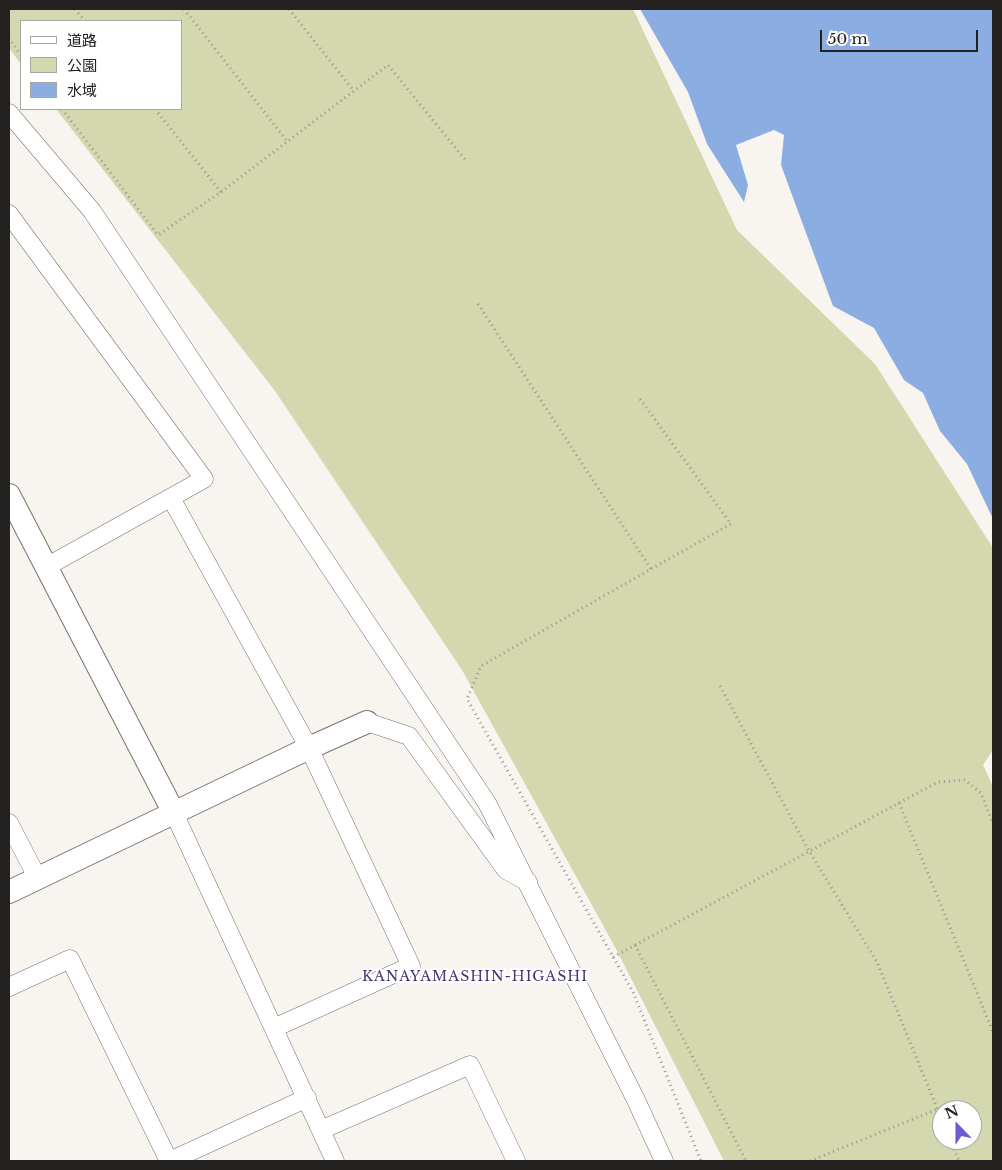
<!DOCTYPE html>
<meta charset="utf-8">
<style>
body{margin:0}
#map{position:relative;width:1002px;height:1170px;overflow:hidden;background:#f8f4ef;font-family:"Libre Baskerville","Noto Sans JP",serif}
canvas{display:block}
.frame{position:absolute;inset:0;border:10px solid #232220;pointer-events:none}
.legend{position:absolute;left:20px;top:20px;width:162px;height:90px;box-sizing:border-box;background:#fff;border:1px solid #a7a7a6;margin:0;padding:6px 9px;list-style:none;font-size:15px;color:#232220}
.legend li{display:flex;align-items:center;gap:10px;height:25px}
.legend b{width:25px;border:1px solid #a7a7a6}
.north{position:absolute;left:932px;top:1100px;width:50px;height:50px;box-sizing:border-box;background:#fff;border:1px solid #a7a7a6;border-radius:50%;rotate:338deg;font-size:14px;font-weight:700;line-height:20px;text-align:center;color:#232220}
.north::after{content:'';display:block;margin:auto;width:18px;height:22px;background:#7358d2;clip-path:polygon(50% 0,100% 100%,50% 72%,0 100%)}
.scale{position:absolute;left:820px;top:30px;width:158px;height:22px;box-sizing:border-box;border:2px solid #232220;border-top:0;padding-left:6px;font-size:15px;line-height:18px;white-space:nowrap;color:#232220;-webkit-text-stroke:4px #fff;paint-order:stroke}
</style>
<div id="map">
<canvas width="1002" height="1170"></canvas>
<div class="frame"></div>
<ul class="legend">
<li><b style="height:6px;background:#fff"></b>道路</li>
<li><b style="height:14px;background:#d4d8ae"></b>公園</li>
<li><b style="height:14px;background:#8bade2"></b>水域</li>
</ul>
<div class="north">N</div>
<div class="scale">50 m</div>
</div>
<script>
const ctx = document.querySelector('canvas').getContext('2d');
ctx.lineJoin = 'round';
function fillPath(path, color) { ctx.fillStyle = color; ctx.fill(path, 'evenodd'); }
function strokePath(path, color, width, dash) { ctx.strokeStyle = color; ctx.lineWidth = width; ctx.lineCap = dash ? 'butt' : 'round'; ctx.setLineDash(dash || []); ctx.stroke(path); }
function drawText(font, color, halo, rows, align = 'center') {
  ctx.font = font + ' "Libre Baskerville",serif'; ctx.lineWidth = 4.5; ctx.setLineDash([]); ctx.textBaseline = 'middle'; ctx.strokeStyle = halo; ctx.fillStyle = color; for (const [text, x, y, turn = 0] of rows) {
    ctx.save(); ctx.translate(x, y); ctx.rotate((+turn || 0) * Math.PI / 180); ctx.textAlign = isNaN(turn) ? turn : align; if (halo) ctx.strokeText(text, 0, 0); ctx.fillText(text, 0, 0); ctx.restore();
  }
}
const green = new Path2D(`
 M 9,9 L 633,9 L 737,230 L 875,364 L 993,548 L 993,750 L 983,765 L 993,787 L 993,1161 L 724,1161 L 615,947 L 462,670 L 275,391 L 56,109 L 181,109 L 181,21 L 21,21 L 21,64 L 9,48 ZM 942,1110 L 972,1110 L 972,1140 L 942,1140 Z`);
const water = new Path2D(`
 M 640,9 L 993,9 L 993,519 L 967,464 L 940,431 L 923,393 L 904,380 L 874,328 L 833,306 L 781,165 L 784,135 L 774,130 L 736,145 L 748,185 L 744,202 L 707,144 L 688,92 Z`);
const path = new Path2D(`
 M 75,9 L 85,21
 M 184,9 L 287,141
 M 289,9 L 353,90
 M 9,38 L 21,55
 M 62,109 L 158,235 L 221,192 L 388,65 L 467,162
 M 155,109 L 221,192
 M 478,304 L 651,569 L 481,666 L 467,699 L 633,992 L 701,1161
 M 640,399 L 731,524 L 651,569
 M 720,686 L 809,851 L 877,962 L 942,1120
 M 899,803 L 993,1032
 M 635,945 L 746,1161
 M 613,957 L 938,782 L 965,780 L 981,793 L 993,824
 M 950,1140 L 959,1161
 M 810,1161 L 938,1109`);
const minor = new Path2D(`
 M 9,113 L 92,211 L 487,803 L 636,1100 L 664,1161
 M 9,214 L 204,479 L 46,567
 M 171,498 L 309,748 L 411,966 L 274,1028
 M 367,722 L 409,736 L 506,870 L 528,882
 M 174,813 L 335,1161
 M 9,823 L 38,879
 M 9,987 L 70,959 L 169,1161
 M 321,1130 L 470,1065 L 516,1161
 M 170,1161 L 307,1098`);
const tertiary = new Path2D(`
 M 9,495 L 174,813
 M 9,892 L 309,748 L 367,722`);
const neighbourhoodNames = [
 ["KANAYAMASHIN-HIGASHI",475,977]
];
fillPath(green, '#d4d8ae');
fillPath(water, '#8bade2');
strokePath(minor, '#777470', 19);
strokePath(tertiary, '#777470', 24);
strokePath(path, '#989591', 3, [1, 4]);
strokePath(minor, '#fff', 18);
strokePath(tertiary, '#fff', 22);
ctx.letterSpacing = '1px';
drawText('14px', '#423673', '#fff', neighbourhoodNames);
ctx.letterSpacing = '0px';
</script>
